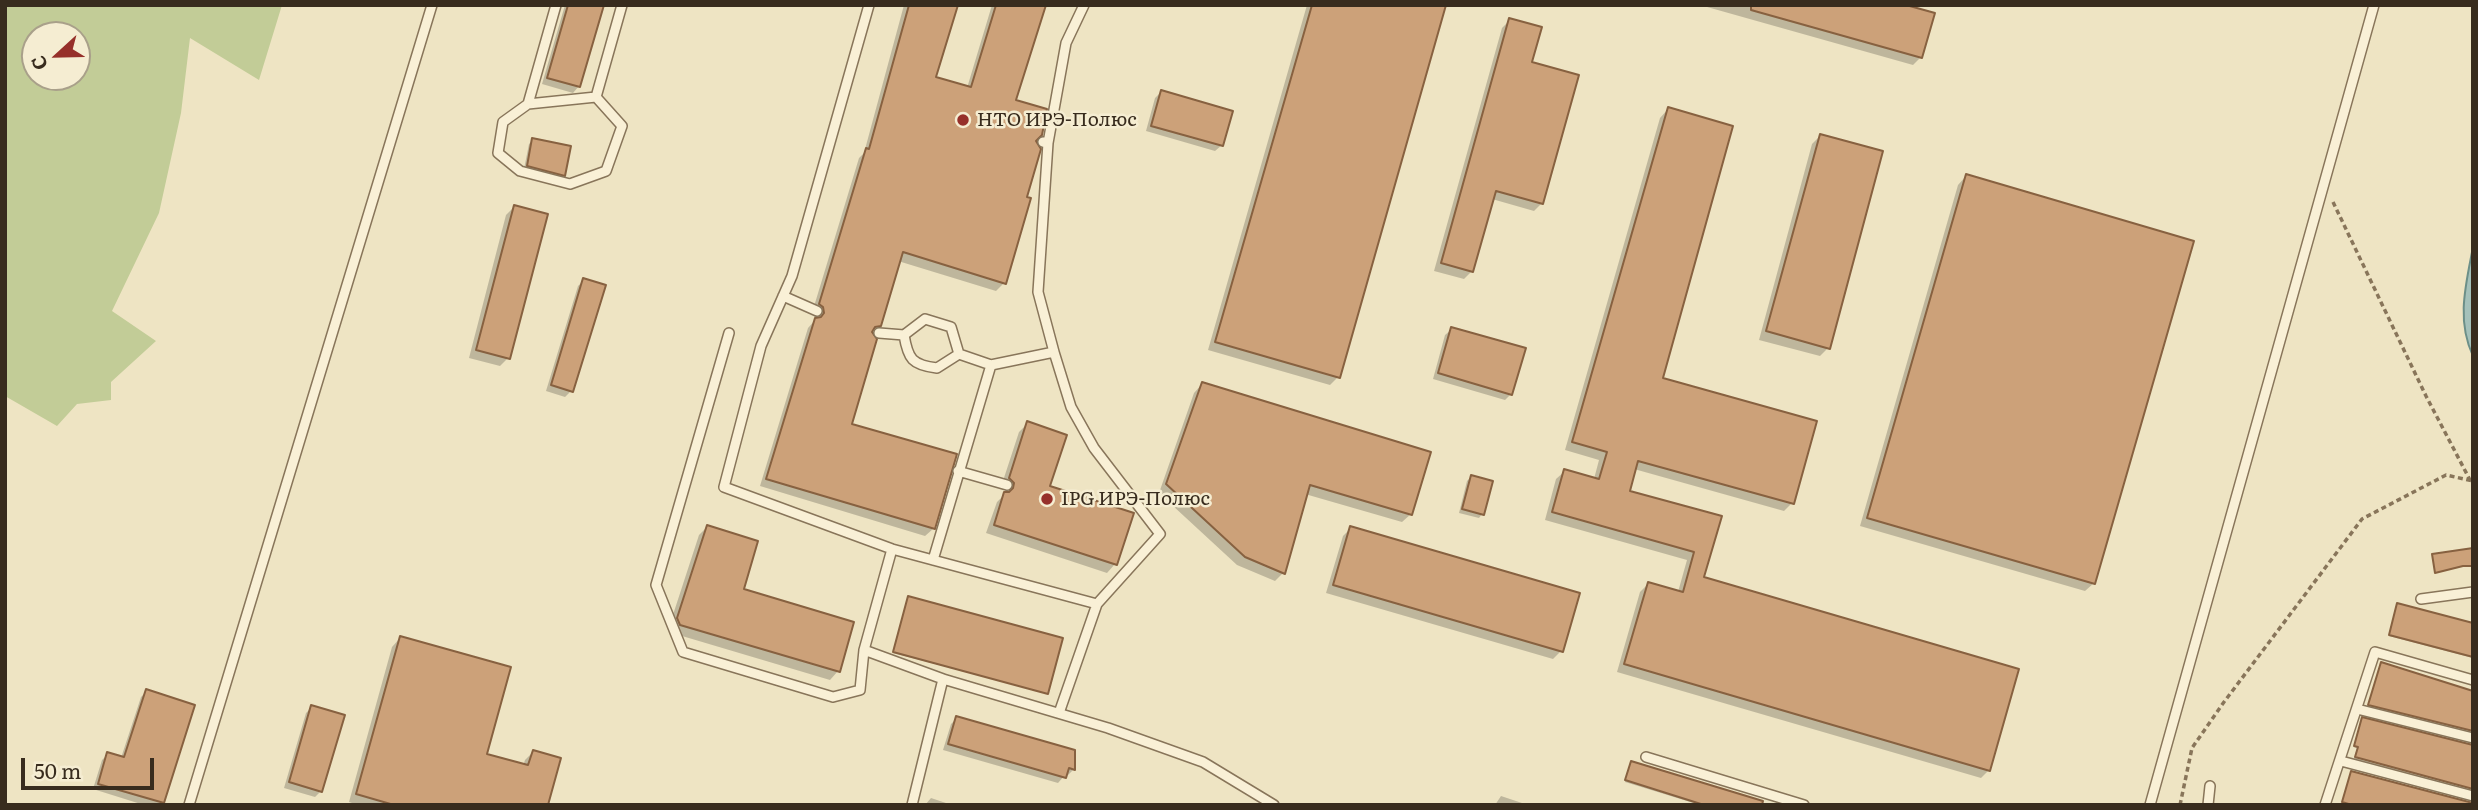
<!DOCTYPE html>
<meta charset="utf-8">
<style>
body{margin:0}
#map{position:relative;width:2478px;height:810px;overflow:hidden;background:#eee4c3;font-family:Literata,serif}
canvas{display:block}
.frame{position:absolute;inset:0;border:7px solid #382c1e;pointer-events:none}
.north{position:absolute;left:21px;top:21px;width:70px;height:70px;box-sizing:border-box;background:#f5edd2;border:2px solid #a9a08a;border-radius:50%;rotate:248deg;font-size:19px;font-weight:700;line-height:28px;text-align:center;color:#382c1e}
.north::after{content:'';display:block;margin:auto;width:24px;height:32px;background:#96302a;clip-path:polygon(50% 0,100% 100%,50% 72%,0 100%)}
.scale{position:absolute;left:21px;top:758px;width:133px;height:32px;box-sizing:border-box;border:4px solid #382c1e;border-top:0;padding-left:9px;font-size:21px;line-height:24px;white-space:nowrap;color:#382c1e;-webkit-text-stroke:5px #f5edd2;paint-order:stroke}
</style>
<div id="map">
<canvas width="2478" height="810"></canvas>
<div class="frame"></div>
<div class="north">С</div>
<div class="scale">50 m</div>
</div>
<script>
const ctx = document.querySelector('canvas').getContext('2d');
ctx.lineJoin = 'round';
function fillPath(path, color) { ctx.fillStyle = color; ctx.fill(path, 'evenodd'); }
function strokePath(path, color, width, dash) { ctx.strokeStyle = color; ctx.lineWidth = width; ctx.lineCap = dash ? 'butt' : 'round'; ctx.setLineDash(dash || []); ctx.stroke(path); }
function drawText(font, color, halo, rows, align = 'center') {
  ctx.font = font + ' Literata,serif'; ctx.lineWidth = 5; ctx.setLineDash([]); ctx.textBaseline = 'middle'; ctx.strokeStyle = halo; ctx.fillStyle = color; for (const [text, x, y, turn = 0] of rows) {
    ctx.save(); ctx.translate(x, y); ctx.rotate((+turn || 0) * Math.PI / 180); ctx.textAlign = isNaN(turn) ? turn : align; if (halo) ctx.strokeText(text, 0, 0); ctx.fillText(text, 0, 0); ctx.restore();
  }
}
const green = new Path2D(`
 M 5,5 L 282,5 L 259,80 L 190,38 L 181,113 L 159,213 L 112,311 L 156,341 L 111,382 L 111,400 L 77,404 L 57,426 L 5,396 ZM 35,35 L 77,35 L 77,77 L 35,77 Z`);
const water = new Path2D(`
 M 2473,247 L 2473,356 C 2456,320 2466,284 2473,247 Z`);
const shadow = new Path2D(`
 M 565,5 L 603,5 L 579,86 L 573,93 L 542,84 Z
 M 904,5 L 956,5 L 934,79 L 967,88 L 992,5 L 1044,5 L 1014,102 L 1034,141 L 1004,283 L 996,291 L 898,261 L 879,325 L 871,333 L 849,425 L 955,455 L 933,529 L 925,536 L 760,486 L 808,328 L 816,319 L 812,313 L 859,158 L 864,153 Z
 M 1307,5 L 1444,5 L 1338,377 L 1330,385 L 1208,350 Z
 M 1700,5 L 1899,5 L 1921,57 L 1913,65 Z
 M 1510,20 L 1530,63 L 1542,203 L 1534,211 L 1492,199 L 1472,271 L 1464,279 L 1434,271 L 1502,28 Z
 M 1161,92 L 1222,145 L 1215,151 L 1146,131 L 1155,98 Z
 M 1668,109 L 1660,379 L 1792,503 L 1784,511 L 1634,469 L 1628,492 L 1719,518 L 1702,579 L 1989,770 L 1981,778 L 1617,672 L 1640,592 L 1648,584 L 1678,592 L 1687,560 L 1545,520 L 1556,479 L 1565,471 L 1594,479 L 1599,460 L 1565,450 L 1660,118 Z
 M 1820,136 L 1828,348 L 1820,356 L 1759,340 L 1812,144 Z
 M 533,140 L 564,175 L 560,178 L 524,169 L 529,144 Z
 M 1966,176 L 2094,583 L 2085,591 L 1860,526 L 1958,185 Z
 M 514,207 L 508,358 L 500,366 L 469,358 L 506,215 Z
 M 584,280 L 571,391 L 565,397 L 546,391 L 578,286 Z
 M 1452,329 L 1511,394 L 1505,400 L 1433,379 L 1445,335 Z
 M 1202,384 L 1411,514 L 1402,522 L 1305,494 L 1283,573 L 1275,581 L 1237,565 L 1159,493 L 1194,393 Z
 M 1028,423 L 1048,487 L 1115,564 L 1107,573 L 986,533 L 997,502 L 1007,492 L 1001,487 L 1019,432 Z
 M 1471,477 L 1482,514 L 1479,518 L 1459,513 L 1467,481 Z
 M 707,527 L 742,590 L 838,671 L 830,680 L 672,633 L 669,627 L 699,535 Z
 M 1351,528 L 1561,651 L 1553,659 L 1326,593 L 1343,536 Z
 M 908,598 L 1047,693 L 893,653 Z
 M 2398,605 L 2473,624 L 2473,658 L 2389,636 Z
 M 400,638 L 485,755 L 523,766 L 525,760 L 533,752 L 546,805 L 358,805 L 349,802 L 392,647 Z
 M 2380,666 L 2473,693 L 2473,732 L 2368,706 Z
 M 147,691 L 162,802 L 160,805 L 144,805 L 93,789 L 102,760 L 108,754 L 121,758 L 141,697 Z
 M 312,707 L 321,791 L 315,797 L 284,788 L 306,713 Z
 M 957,718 L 1074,769 L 1068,775 L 1065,775 L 1058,783 L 943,750 L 951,724 Z
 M 2361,721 L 2473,746 L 2473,790 L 2354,759 L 2357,748 L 2354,747 Z
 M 1631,763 L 1768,805 L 1700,805 L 1625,782 Z
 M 1501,796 L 1528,805 L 1495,805 Z
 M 931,798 L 952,805 L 925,805 Z`);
const building = new Path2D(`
 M 568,5 L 604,5 L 580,87 L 547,78 Z
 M 909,5 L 958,5 L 936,77 L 971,87 L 996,5 L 1046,5 L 1016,100 L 1047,109 L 1042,135 L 1036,141 L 1041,149 L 1027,197 L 1031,198 L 1006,284 L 903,252 L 881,326 L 875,327 L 872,332 L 877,339 L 852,424 L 957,454 L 935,529 L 766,479 L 815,318 L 821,317 L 824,313 L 823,307 L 819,304 L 866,148 L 869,149 Z
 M 1312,5 L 1446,5 L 1340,378 L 1215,342 Z
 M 1751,5 L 1906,5 L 1935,13 L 1922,58 L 1751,10 Z
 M 1509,18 L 1542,27 L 1532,62 L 1579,75 L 1543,204 L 1496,191 L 1473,272 L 1441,263 Z
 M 1161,90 L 1233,111 L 1223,146 L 1151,126 Z
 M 1668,107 L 1733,126 L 1663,378 L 1817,421 L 1794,504 L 1638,461 L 1630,491 L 1722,516 L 1704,577 L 2019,669 L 1990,771 L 1624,664 L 1648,582 L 1683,592 L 1694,552 L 1552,512 L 1564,469 L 1599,479 L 1607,452 L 1572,442 Z
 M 1820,134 L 1883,151 L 1830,349 L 1766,331 Z
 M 532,138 L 571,146 L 565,176 L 527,166 Z
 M 1966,174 L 2194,241 L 2095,584 L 1867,518 Z
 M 514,205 L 548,214 L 510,359 L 476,350 Z
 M 583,278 L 606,285 L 573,392 L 551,385 Z
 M 1451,327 L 1526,348 L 1512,395 L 1438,373 Z
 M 1202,382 L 1431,452 L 1412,515 L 1310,485 L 1285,574 L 1245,557 L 1166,484 Z
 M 1027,421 L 1067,435 L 1050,486 L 1134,513 L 1117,565 L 994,525 L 1004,492 L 1009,492 L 1013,488 L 1014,483 L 1009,478 Z
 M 1471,475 L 1493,481 L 1484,515 L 1462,509 Z
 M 707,525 L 758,541 L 744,589 L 854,622 L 840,672 L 680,625 L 677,618 Z
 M 1350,526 L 1580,593 L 1563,652 L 1333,585 Z
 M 2473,548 L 2473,566 L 2463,566 L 2435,573 L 2432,554 Z
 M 908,596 L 1063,638 L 1048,694 L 893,652 Z
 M 2397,603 L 2473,623 L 2473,657 L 2389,635 Z
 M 400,636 L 511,667 L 487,754 L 528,765 L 533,750 L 561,758 L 548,805 L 394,805 L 356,794 Z
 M 2381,662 L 2473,691 L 2473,731 L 2368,705 Z
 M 146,689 L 195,705 L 164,803 L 98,784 L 107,752 L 124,757 Z
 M 311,705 L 345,715 L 322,792 L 289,782 Z
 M 956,716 L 1075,750 L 1075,770 L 1069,768 L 1066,778 L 948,744 Z
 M 2362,717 L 2473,745 L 2473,789 L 2355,757 L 2358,747 L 2354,746 Z
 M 1631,761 L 1763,801 L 1762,805 L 1704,805 L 1625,780 Z
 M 2351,771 L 2473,803 L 2473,805 L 2352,805 L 2342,802 Z`);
const path = new Path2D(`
 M 2333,202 L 2426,396 L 2470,480
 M 2180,805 L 2192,748 L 2224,702 L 2362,519 L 2446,475 L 2473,481`);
const lane = new Path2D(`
 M 556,5 L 528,104 L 503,122 L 498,153 L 520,171 L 570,184 L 606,171 L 622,126 L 596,97 L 622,5
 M 869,5 L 792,276 L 761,346 L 724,487 L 892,549 L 1097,604
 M 528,104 L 596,97
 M 1048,143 L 1066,43 L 1084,5
 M 783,296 L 817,311
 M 729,333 L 656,585 L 683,652 L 833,697 L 860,690 L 864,650
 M 879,333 L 904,335 L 925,319 L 951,327 L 959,354 L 991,365 L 1054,352 L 1038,292 L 1048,143 L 1043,142
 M 904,335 C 908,359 912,365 937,368 L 959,354
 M 1054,352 L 1071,407 L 1094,448 L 1160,534 L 1097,604 L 1059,713
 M 958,471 L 1007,485
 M 892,549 L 864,650 L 943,679 L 912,805
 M 933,560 L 991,365
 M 2421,599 L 2473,592
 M 943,679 L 1108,728 L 1203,762 L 1274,805
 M 2357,709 L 2473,738
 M 1646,757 L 1804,805
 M 2341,761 L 2473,796
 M 189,805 L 432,5
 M 2150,805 L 2374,5
 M 2208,805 L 2210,786
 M 2325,805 L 2375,652 L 2473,680`);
const markers = [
 [963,120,7,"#96302a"],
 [1047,499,7,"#96302a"]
];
const poiNames = [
 ["НТО ИРЭ-Полюс",977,120],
 ["IPG ИРЭ-Полюс",1061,499]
];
fillPath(green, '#c2cc97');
fillPath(water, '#a5c1ba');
strokePath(water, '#6c8f88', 2);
fillPath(shadow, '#0003');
fillPath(building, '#cca179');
strokePath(building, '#876140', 2);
strokePath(lane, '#88755a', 12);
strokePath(path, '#88755a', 3.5, [5, 3.5]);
strokePath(lane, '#f9f0d6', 9);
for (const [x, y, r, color] of markers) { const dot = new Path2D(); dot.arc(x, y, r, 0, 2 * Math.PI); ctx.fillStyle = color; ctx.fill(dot); strokePath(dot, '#f5edd2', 2.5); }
drawText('19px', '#382c1e', '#f5edd2', poiNames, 'left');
</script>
